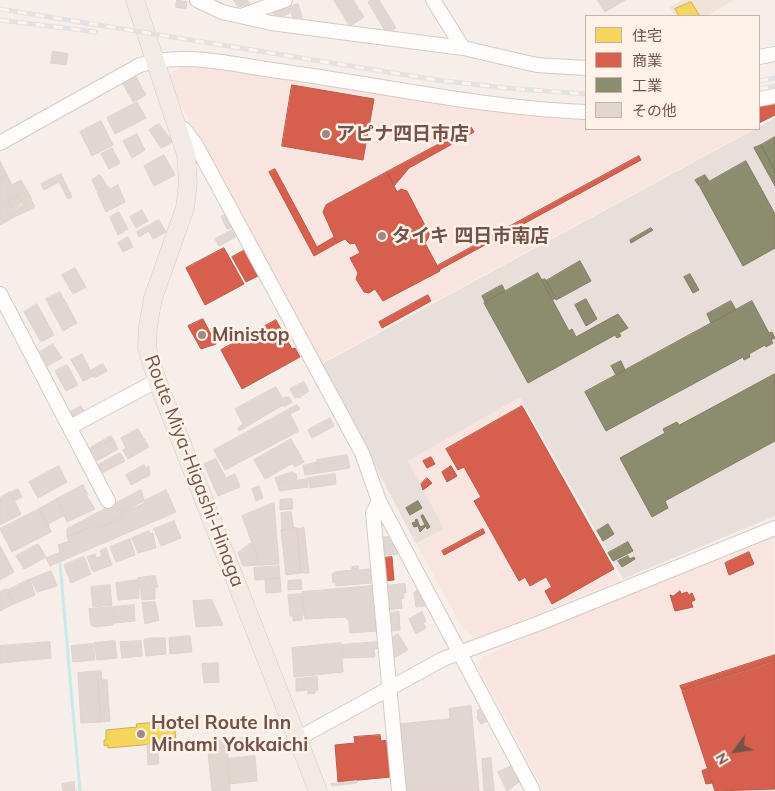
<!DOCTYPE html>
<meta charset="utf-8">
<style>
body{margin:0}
#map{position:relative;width:775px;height:791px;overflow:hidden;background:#f6efe9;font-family:Mulish,"Noto Sans JP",sans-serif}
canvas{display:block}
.legend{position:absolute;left:585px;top:15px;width:175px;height:115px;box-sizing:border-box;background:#fff3e9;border:1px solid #c7b2a9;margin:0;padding:6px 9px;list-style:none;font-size:15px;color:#745149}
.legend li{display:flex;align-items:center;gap:10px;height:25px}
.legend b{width:25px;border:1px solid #c7b2a9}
.north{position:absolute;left:710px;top:726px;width:50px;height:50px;-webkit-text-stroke:4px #fff3e9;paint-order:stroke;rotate:239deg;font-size:14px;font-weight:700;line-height:20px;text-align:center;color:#745149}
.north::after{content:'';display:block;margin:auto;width:18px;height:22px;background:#745149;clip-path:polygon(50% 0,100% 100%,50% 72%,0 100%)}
</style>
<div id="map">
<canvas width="775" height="791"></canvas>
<ul class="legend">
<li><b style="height:14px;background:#f6d55c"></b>住宅</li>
<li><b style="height:14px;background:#d6604d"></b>商業</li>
<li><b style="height:14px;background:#8c8c6e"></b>工業</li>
<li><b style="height:14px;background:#e2d6d0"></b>その他</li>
</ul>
<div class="north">N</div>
</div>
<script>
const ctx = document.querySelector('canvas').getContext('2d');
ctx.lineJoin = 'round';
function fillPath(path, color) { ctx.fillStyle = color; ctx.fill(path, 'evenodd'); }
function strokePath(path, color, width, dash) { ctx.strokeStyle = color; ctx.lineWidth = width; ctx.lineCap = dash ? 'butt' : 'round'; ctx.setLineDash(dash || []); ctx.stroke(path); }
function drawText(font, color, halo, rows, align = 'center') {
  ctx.font = font + ' Mulish,"Noto Sans JP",sans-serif'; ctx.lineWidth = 5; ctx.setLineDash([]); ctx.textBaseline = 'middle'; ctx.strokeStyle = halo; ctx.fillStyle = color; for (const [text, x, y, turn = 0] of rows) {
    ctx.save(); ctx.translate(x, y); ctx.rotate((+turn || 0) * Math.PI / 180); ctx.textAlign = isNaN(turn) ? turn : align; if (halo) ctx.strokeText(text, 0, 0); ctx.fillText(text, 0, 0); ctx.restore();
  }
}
const residential = new Path2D(`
 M 682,0 L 734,0 L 707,16 L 674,16 L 669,8 Z`);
const commercial = new Path2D(`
 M 202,64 L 586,116 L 586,129 L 753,129 L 321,363 L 166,77 L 180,67 Z
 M 520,397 L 620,580 L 477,639 L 463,629 L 417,545 L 444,529 L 408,461 Z
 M 774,538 L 775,791 L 544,791 L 478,667 L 482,657 L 558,623 Z`);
const industrial = new Path2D(`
 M 775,118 L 775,516 L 623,579 L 520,397 L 408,461 L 444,529 L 416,544 L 322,364 Z`);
const homes = new Path2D(`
 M 691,2 L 700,16 L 679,16 L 675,9 Z
 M 167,719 L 174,719 L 176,742 L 108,748 L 108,745 L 104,746 L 104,740 L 106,740 L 106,730 L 137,727 L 136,724 L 167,721 Z`);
const shops = new Path2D(`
 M 292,85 L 374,99 L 363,160 L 282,146 Z
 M 775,104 L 775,115 L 759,123 L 759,107 Z
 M 471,127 L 474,132 L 409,168 L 394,186 L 387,172 Z
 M 639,156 L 641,160 L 439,270 L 437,266 Z
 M 275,169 L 317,247 L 334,237 L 337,243 L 314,256 L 269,172 Z
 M 387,172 L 397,192 L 401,189 L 407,191 L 430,235 L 425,243 L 440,271 L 383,301 L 375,289 L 369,293 L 364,292 L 356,279 L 358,273 L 350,258 L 360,253 L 355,243 L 350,244 L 345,239 L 337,243 L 323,212 L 326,205 Z
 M 224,248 L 244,284 L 205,305 L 186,268 Z
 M 245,250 L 258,276 L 246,282 L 232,257 Z
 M 428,295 L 431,301 L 382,328 L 379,322 Z
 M 203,319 L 216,344 L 201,349 L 188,326 Z
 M 276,320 L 292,349 L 295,348 L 300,357 L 242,389 L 221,350 Z
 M 522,406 L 614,569 L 552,604 L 545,591 L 552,587 L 546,577 L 530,586 L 525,577 L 519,581 L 474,501 L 481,497 L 464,467 L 458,470 L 446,449 Z
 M 431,457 L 435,464 L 427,468 L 423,461 Z
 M 451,466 L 457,476 L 447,482 L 442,472 Z
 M 427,478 L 432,483 L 423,490 L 421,484 Z
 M 483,529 L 485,533 L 444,555 L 442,551 Z
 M 749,552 L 754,564 L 729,575 L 725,563 Z
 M 392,557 L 394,580 L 383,581 L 381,558 Z
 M 680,591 L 681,594 L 687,592 L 689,595 L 692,593 L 695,600 L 691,602 L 693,607 L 675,611 L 670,595 L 673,596 Z
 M 775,655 L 775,660 L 682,690 L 680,686 Z
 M 775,661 L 775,789 L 715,791 L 682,691 Z
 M 380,735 L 381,741 L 388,740 L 391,777 L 338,782 L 335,745 L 355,743 L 354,737 Z
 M 707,769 L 712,783 L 706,784 L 702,771 Z`);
const industry = new Path2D(`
 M 775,137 L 775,171 L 761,145 Z
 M 761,145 L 775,171 L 775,186 L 754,148 Z
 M 746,161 L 775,214 L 775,248 L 743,266 L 700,187 Z
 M 705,175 L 709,181 L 699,186 L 695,180 Z
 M 651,228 L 653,230 L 631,243 L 630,240 Z
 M 580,261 L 591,281 L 556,300 L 546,281 Z
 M 538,273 L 569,331 L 572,329 L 576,337 L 618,314 L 628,328 L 619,333 L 621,336 L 617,338 L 615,335 L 528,383 L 484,303 Z
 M 690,274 L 699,290 L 693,293 L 684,277 Z
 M 545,279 L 556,298 L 552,300 L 542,280 Z
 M 502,285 L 505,291 L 485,302 L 482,296 Z
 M 586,299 L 597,319 L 586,326 L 575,305 Z
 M 731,301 L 736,310 L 711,323 L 707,314 Z
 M 752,301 L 769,333 L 772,332 L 775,338 L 771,340 L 773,343 L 766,347 L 765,345 L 749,354 L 750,357 L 744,360 L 743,357 L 606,431 L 585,392 Z
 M 621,361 L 625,370 L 616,375 L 611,366 Z
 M 775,374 L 775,441 L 665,501 L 668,508 L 652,517 L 620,458 L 665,433 L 663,429 L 677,422 L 679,425 Z
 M 418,501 L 422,508 L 410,515 L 406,508 Z
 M 423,515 L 430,527 L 427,529 L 426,526 L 420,532 L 418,526 L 414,527 L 412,523 L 416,522 L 415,520 L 417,519 L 420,527 L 425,525 L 421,516 Z
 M 608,524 L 614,534 L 603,541 L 597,531 Z
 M 628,542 L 633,551 L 613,561 L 608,553 Z
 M 628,556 L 630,559 L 634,557 L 635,559 L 622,567 L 618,561 Z`);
const stream = new Path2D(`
 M 60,564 L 80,791`);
const building = new Path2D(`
 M 177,0 L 187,2 L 186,9 L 176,7 Z
 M 234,0 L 247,0 L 250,4 L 238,7 Z
 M 334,0 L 353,0 L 364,17 L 350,26 Z
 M 371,0 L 379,0 L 396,28 L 387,34 L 368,2 Z
 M 598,0 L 625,0 L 605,12 Z
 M 298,4 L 302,16 L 301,21 L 294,20 L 289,7 Z
 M 287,5 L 290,13 L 278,18 L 277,15 L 274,16 L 272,10 Z
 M 53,51 L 68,54 L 66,65 L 51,63 Z
 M 136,77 L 146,95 L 133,102 L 123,84 Z
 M 137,102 L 146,118 L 115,134 L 107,118 Z
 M 101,121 L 113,145 L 92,156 L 80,132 Z
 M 159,124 L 173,142 L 161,148 L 149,130 Z
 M 137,134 L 145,150 L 132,158 L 123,141 Z
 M 112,148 L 120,163 L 109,169 L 101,154 Z
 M 164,155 L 175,175 L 154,186 L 144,166 Z
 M 0,161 L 7,175 L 0,179 Z
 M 61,174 L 72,197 L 68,199 L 59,182 L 44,190 L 41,184 Z
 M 7,175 L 12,185 L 21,180 L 32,199 L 23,204 L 18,196 L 0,206 L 0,179 Z
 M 100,175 L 107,186 L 97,191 L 92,180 Z
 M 118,185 L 125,202 L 106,212 L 97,192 L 108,186 L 110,189 Z
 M 18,196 L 22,203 L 13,208 L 9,201 Z
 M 32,201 L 35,207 L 17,216 L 14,209 Z
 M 9,202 L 16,216 L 0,225 L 0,207 Z
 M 142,210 L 148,221 L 136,228 L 130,217 Z
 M 119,212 L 128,229 L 118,235 L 110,217 Z
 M 226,214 L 233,227 L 227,229 L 221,217 Z
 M 159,220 L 166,232 L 153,239 L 149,231 L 139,237 L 137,232 Z
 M 234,229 L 237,236 L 219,246 L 215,239 Z
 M 128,237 L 133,247 L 123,252 L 118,243 Z
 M 75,268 L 86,287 L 73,294 L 62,275 Z
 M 60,292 L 77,323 L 63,331 L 46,299 Z
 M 37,304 L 54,335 L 41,342 L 24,312 Z
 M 53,344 L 62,358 L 45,367 L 38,353 Z
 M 82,354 L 93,376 L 83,381 L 71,360 Z
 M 103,364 L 107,371 L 94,378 L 90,371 Z
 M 67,365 L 78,385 L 66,391 L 55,371 Z
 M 304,382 L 309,391 L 299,398 L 298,397 L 295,398 L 290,389 Z
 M 276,387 L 282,398 L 289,397 L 292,402 L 284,407 L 283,405 L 239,431 L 238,428 L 243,424 L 235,409 Z
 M 297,405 L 300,409 L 290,414 L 299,431 L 225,470 L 214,450 Z
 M 81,406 L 85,413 L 74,419 L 70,412 Z
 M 330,418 L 334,426 L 312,438 L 308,430 Z
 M 138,429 L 149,447 L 128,459 L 123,450 L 126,448 L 121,438 Z
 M 111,436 L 113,439 L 91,450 L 90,448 Z
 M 113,439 L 118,449 L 97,461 L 91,450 Z
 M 291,439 L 304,462 L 295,467 L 293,463 L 265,479 L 254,460 Z
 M 120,453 L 125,461 L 100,474 L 96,466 Z
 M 347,455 L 350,468 L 319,473 L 317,460 Z
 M 216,459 L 226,478 L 235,474 L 240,487 L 218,496 L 204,464 Z
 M 317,462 L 319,473 L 305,475 L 303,466 Z
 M 144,465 L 146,468 L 149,466 L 150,475 L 131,485 L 126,475 Z
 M 59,466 L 67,482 L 38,498 L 29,482 Z
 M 293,472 L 296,474 L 297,479 L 277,484 L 275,478 Z
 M 335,474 L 336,484 L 310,488 L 308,478 Z
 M 307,479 L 308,487 L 279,491 L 278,484 Z
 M 83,485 L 88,495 L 86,495 L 95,509 L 67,522 L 57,499 Z
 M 259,486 L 263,498 L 256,501 L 252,489 Z
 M 18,489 L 22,497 L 14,501 L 10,493 Z
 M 141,490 L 145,503 L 121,513 L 123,517 L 95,529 L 93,526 L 67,537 L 67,529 Z
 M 166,490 L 176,512 L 50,566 L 46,558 L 60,552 L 58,545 L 69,541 L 67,537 L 93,526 L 95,529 L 123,517 L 121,513 Z
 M 10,492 L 21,514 L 0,525 L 0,498 Z
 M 57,499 L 65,515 L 48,524 L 51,532 L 39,509 Z
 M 292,499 L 293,509 L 280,510 L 280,500 Z
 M 274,503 L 279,564 L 260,565 L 242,516 Z
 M 39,509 L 51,532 L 12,552 L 0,529 Z
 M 291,512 L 294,529 L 282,530 L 281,513 Z
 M 174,521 L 181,538 L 161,546 L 154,529 Z
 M 297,528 L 301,573 L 286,575 L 281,530 Z
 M 304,528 L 309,573 L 301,573 L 297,529 Z
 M 149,531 L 150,534 L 153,533 L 156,548 L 138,553 L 132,538 Z
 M 381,537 L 390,537 L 399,554 L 383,555 Z
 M 130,539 L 135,555 L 116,562 L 110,547 Z
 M 252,542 L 260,565 L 243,566 L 238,553 Z
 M 38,544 L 46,557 L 24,569 L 16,556 Z
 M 0,546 L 14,572 L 0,580 Z
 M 106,548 L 112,565 L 93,572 L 87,557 L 95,554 L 96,558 L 102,556 L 100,551 Z
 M 84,557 L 91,574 L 71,583 L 64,565 Z
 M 279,566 L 280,578 L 255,580 L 254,568 Z
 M 358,566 L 359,570 L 370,569 L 371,583 L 336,586 L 336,583 L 333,583 L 332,574 L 335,572 L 352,570 L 352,567 Z
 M 51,571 L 57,586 L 37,592 L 31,579 Z
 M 155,576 L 158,587 L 155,587 L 155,599 L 142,600 L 138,578 Z
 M 280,578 L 281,592 L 266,593 L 265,579 Z
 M 30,579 L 35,595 L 14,604 L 8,590 Z
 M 138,580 L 139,598 L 118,600 L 116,583 Z
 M 301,580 L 302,589 L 288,590 L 288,581 Z
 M 405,584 L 406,593 L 403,593 L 404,598 L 401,599 L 402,608 L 387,610 L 385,586 Z
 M 110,585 L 112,605 L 93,607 L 91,587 Z
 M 372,586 L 377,631 L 350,633 L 349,621 L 345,617 L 305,619 L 302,592 Z
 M 7,589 L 13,604 L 0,611 L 0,592 Z
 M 418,590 L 426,606 L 416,607 L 414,593 Z
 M 302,594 L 304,615 L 302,615 L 302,620 L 293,621 L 293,616 L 290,616 L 288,595 Z
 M 212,600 L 223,625 L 196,627 L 193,601 Z
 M 155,602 L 159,620 L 145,624 L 142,603 Z
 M 134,605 L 135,621 L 114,623 L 113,607 Z
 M 112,607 L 113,625 L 94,627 L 91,625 L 89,609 Z
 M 399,612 L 400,630 L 390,631 L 387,613 Z
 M 422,612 L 426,621 L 423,623 L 426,628 L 416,634 L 409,619 Z
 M 398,634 L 408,650 L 392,659 L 390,639 Z
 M 190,636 L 192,652 L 170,654 L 169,638 Z
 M 150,638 L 165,638 L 166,654 L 146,656 L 144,640 Z
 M 115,641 L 117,658 L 97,660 L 94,643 Z
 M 141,641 L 142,656 L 122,658 L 120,642 Z
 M 50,642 L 51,658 L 0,663 L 0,646 Z
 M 378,642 L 379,648 L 374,649 L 375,657 L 343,658 L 342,645 Z
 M 341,643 L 343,672 L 294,677 L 292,648 Z
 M 93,644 L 95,660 L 73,662 L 71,646 Z
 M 218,663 L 219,682 L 204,683 L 202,664 Z
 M 101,671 L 102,680 L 98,680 L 101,722 L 81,723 L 78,673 Z
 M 317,677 L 318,690 L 315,690 L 315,693 L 308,694 L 308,690 L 296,691 L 296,679 Z
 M 98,680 L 107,680 L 110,721 L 101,722 Z
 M 471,706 L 479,791 L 404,791 L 398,724 L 450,719 L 449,709 Z
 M 482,708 L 489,720 L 481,724 L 477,718 L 478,714 L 477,711 Z
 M 244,738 L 246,750 L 229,751 L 227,740 Z
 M 227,740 L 230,791 L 212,791 L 207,742 Z
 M 157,744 L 159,764 L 148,765 L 147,745 Z
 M 255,756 L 257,781 L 229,784 L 227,759 Z
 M 491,758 L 494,791 L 484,791 L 482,759 Z
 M 512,766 L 519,782 L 507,791 L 498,772 Z
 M 357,781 L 357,783 L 332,786 L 331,784 Z
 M 74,782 L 75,791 L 63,791 L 62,784 Z`);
const minor = new Path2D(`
 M 197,0 L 222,12 L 271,23 L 463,48 L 537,65 L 586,68
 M 433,0 L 463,48
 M 241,16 L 285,0
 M 759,57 L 775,54
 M 759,99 L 775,96
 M 178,129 L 184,129 L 196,145 L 362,453 L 379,501 L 533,791
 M 0,143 L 140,65 C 184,51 234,65 279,71 C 381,85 483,108 586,112
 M 0,294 L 108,501
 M 70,427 L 158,380
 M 379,501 L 373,513 L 399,791
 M 297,739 L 443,659 L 537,624 L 775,528`);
const major = new Path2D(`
 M 135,0 L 186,154 L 188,183 L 185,208 L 153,298 L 148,326 L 147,348 L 158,383 L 318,791`);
const rail = new Path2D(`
 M 0,9 L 437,80 L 506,88 L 586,94
 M 0,20 L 96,32
 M 759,81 L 775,78
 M 759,89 L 775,86`);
const markers = [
 [326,134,5,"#a28881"],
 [382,236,5,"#a28881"],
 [202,335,5,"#a28881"],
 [141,734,5,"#a28881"]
];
const poiNames = [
 ["アピナ四日市店",336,134],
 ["タイキ 四日市南店",392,236],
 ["Ministop",212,335],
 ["Hotel Route Inn",151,723],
 ["Minami Yokkaichi",151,745]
];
const streetNames = [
 ["Route Miya-Higashi-Hinaga",194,471,69]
];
fillPath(residential, '#f2e3d9');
fillPath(commercial, '#f9e5df');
fillPath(industrial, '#e9dfda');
fillPath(homes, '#f6d55c');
strokePath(homes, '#cfad56', 1);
fillPath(shops, '#d6604d');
strokePath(shops, '#b95c4c', 1);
fillPath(industry, '#8c8c6e');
strokePath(industry, '#857a63', 1);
strokePath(stream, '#cae8e6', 3);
fillPath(building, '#e2d6d0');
strokePath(building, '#dfd1cb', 1);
strokePath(minor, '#d4cac6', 16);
strokePath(major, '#d5c9c5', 19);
strokePath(minor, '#fefdfc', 14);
strokePath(major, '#f2ebe4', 18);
strokePath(rail, '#e3e1e4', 5);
strokePath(rail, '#fff3e9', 3, [9]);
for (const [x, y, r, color] of markers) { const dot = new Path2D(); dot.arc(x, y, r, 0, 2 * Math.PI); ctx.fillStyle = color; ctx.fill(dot); strokePath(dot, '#fff3e9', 2); }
drawText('bold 19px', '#745149', '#fff3e9', poiNames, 'left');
drawText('19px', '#745149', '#fff3e9', streetNames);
</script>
